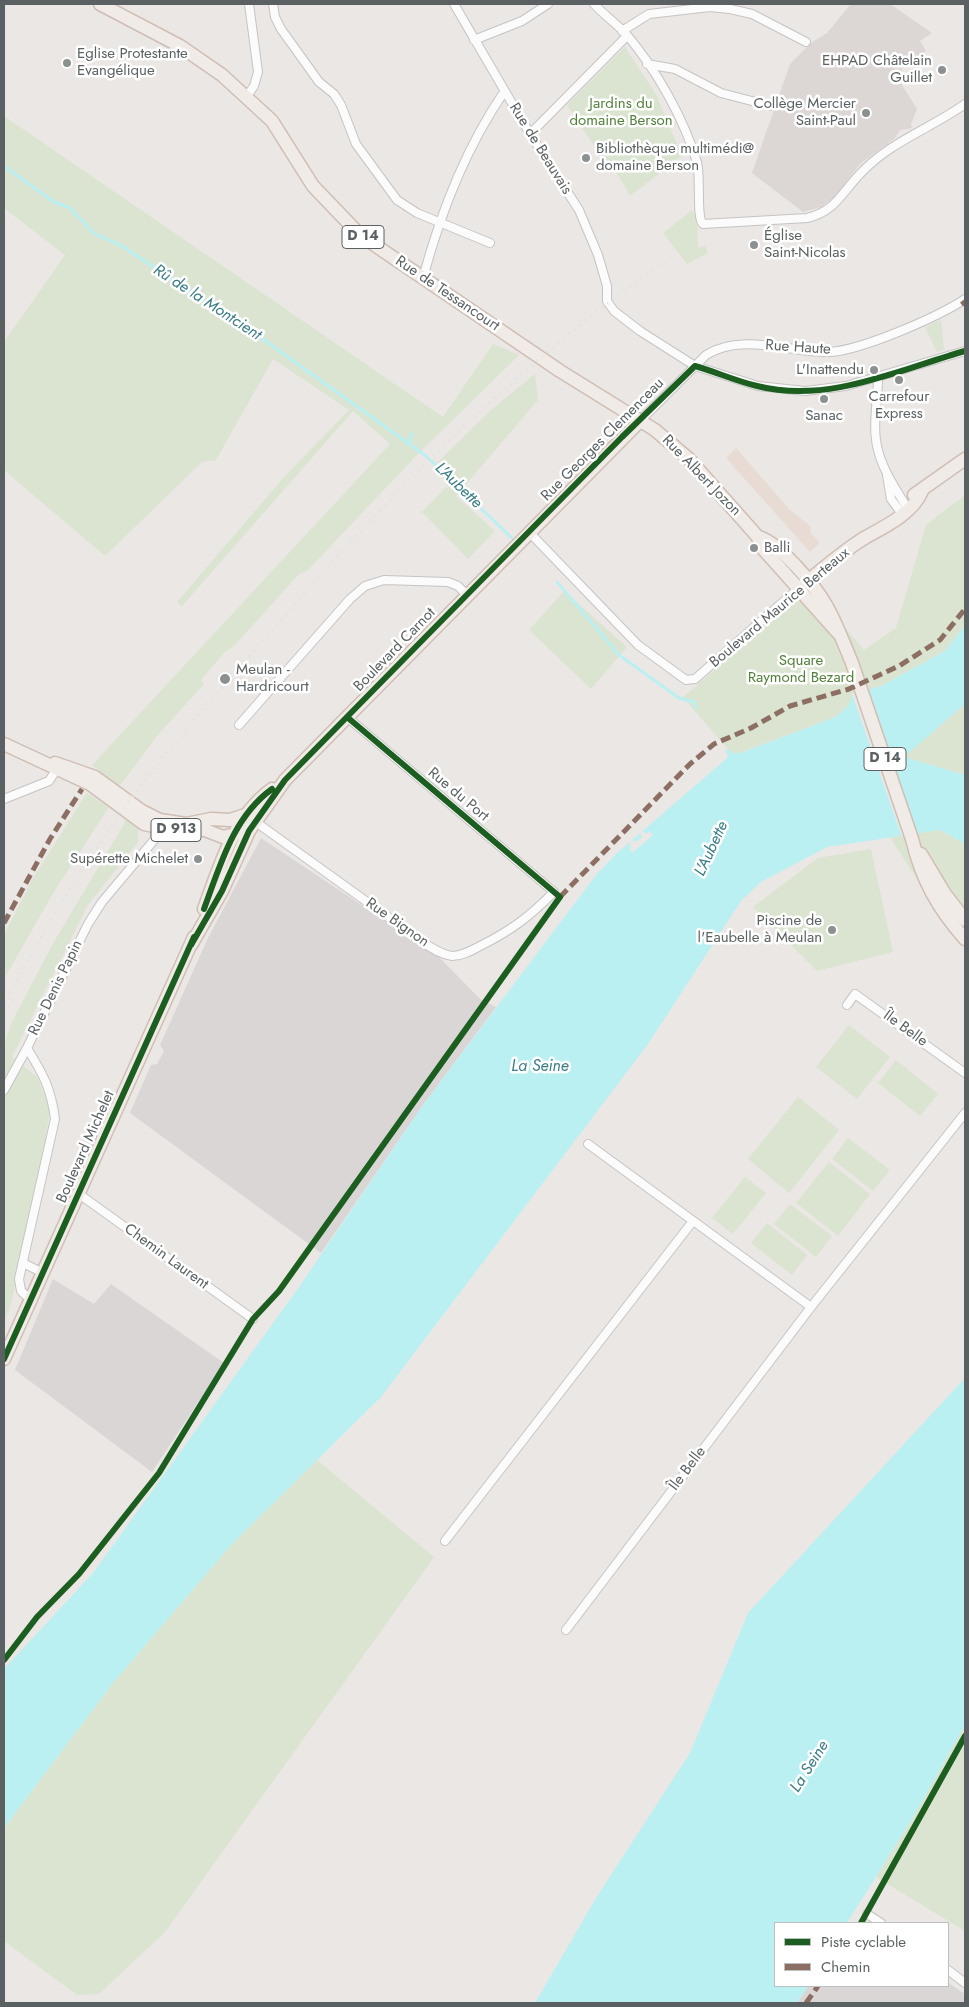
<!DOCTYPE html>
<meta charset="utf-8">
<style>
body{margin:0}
#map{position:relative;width:969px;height:2007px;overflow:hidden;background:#eae7e4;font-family:Jost,sans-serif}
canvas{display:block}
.frame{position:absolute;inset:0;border:5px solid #5b6162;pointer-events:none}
.legend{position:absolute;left:774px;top:1922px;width:175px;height:65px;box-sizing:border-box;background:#fff;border:1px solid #bdc0c0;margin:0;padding:6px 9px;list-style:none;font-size:15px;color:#5b6162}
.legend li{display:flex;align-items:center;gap:10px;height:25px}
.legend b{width:25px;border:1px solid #bdc0c0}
</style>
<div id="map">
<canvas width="969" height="2007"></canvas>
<div class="frame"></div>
<ul class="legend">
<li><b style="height:6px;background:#1b5e20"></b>Piste cyclable</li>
<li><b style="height:6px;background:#8d6e63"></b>Chemin</li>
</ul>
</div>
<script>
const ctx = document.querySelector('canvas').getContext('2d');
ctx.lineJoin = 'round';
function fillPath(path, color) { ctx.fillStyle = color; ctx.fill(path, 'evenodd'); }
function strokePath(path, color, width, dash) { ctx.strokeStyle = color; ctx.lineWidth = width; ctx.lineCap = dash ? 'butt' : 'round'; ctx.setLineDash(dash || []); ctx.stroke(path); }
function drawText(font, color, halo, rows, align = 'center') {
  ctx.font = font + ' Jost,sans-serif'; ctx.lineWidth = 5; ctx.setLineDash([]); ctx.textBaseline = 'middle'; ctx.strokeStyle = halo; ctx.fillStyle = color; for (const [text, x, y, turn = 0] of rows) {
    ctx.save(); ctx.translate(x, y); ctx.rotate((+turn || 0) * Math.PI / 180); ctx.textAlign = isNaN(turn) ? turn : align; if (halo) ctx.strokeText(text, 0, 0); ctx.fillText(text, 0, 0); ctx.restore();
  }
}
const commercial = new Path2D(`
 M 736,448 L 789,509 L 810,526 L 811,533 L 820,543 L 810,552 L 726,458 Z`);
const industrial = new Path2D(`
 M 261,838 L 438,956 L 480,999 L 496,1007 L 423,1105 L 321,1253 L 130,1113 L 151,1065 L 157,1064 L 164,1051 L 160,1045 L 208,938 Z
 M 53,1279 L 94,1304 L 111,1284 L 224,1363 L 152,1472 L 15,1370 Z
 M 948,1983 L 965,1994 L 965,2003 L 797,2003 L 808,1986 L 948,1986 Z`);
const education = new Path2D(`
 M 851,4 L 890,4 L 932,33 L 920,41 L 926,51 L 902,67 L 900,82 L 917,109 L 911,124 L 912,128 L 900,130 L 895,138 L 861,163 L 834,197 L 821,207 L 803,212 L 752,173 L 790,64 L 811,43 L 827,33 Z`);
const green = new Path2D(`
 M 625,47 L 657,96 L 682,156 L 630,196 L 612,165 L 599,153 L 567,105 Z
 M 4,116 L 443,417 L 493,344 L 519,355 L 416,456 L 307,571 L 299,574 L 234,646 L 224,653 L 201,680 L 204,684 L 157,736 L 119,787 L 92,765 L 390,444 L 353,411 L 182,606 L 177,602 L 284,477 L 349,410 L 273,359 L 216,460 L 202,462 L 105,556 L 4,470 L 4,342 L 65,255 L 4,208 Z
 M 692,210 L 697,220 L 698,248 L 705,246 L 708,253 L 687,264 L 663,233 Z
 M 941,320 L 944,349 L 937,352 L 925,327 Z
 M 535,374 L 538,400 L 456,496 L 495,531 L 468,559 L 422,512 L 446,487 L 450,490 C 444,483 442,471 437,463 L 492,409 Z
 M 965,495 L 965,625 L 946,650 L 936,656 L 881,686 L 853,694 C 850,707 844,711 833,718 L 739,753 L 731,753 L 683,697 L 810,588 L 864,650 L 896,628 L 926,525 Z
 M 564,591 L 627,647 L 591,689 L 529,630 Z
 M 965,704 L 965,775 L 904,757 L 905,754 Z
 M 87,793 L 109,807 L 52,895 L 4,979 L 4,935 L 32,880 Z
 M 127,819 L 138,829 L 138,842 L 88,905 L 12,1057 L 37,1077 L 50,1108 L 45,1143 L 11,1304 L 4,1323 L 4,1045 L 11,1024 L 51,947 Z
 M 940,830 L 965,844 L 965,945 L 950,931 L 890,837 Z
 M 871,849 L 893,952 L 817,971 L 753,907 L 818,858 Z
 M 849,1025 L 890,1057 L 857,1099 L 816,1067 Z
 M 896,1060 L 938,1094 L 920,1116 L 878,1083 Z
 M 798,1097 L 839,1130 L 789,1193 L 748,1159 Z
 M 848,1138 L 890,1170 L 873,1191 L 832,1159 Z
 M 829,1162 L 870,1194 L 838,1236 L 796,1203 Z
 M 745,1177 L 766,1193 L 733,1234 L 712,1218 Z
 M 790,1204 L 832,1236 L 816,1257 L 774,1224 Z
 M 767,1223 L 807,1255 L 792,1275 L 751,1243 Z
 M 317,1460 L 434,1557 L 165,1932 L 99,1994 L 77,1995 L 4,1941 L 4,1828 L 113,1683 L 231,1545 Z
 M 965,1725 L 965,1931 L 876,1877 L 912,1819 Z`);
const water = new Path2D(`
 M 965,625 L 965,704 L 904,757 L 965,775 L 965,844 L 940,830 L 827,847 L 761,882 L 741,901 L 648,1044 L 381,1397 L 231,1545 L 113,1683 L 4,1828 L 4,1669 L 93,1573 L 299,1287 L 423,1105 L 596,875 L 617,853 L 725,760 L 728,756 L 725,751 L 729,749 L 731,753 L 740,753 L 833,718 C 844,711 850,707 852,694 L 881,686 L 936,656 L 946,650 Z
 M 965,1378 L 965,1725 L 912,1819 L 847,1923 L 775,1923 L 775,1986 L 808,1986 L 797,2003 L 535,2003 L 596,1898 L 690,1753 L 748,1613 Z`);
const pier = new Path2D(`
 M 869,690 L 917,834 L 902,837 L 852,694 Z
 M 643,831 L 646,834 L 649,831 L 653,835 L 632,853 L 629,848 L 631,846 L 629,843 L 633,840 L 636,842 L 642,837 L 640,834 Z`);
const stream = new Path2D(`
 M 4,166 L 54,202 L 70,208 L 95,234 L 122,246 L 267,342 L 426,456 L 513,539
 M 409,444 L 412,433
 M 557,582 L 619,655 L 679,698 L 694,702 L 696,708`);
const minor = new Path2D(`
 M 273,4 L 275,17 L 281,29 L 319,82 L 334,94 L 341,105 L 356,144 L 397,200 L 417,213 L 490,243
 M 454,4 L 530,134 L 579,210 L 598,255 L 607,286 L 607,301 L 614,311 L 640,331 L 695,366 L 758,386 L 805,391 L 846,386 L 965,351
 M 594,4 C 604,15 617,24 627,35 C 657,71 683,117 697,162 C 701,176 696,218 703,224 L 807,218 C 834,212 841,194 859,175 C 889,142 930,129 965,104
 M 622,31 L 649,14 L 710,7 L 730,9 L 752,14 L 806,42
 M 474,40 L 522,21 L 548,4
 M 647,64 L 675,69 L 721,93 L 771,106
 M 247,96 L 254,86 L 258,72 L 249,4
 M 530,134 L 627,36
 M 423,278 C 441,211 465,149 504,92
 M 878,378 C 878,398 873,420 876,440 C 879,465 895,488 908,509
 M 641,420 L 706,355 C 742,332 791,353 830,352 C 862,350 938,317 965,299
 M 887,475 L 891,499 L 902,514
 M 529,532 L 638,645 L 686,680 L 695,679 L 799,588
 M 239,725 L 350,599 L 365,586 L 384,580 L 448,582 L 458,586 L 467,595
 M 4,799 L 49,781 L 58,767
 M 253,820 L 427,945 C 435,950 443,955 452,956 C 463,956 472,950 482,945 C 512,930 530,916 554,892 L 347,717
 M 847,1005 L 855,994 L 965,1073
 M 27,1048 C 43,1074 51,1088 55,1119 L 19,1279 L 21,1291 L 31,1300
 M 4,1090 L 27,1048 L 88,924 L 102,902 L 165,827
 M 588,1144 L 811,1307
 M 79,1194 L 253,1319
 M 23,1263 L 43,1273
 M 445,1541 L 693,1221
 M 566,1630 L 811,1307 L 965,1113
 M 867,1914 L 881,1923
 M 948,1970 L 965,1983`);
const primary = new Path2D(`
 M 100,4 L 180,46 L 222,75 L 272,121 L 313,186 L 360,235 L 560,371 L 655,430 L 689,459 L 757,536 L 764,550 L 840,635
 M 914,495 L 965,459
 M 757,536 C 775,543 783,553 796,566 C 829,601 834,620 852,663 L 912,839 C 922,880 937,907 965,939
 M 804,584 C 823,569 844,550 866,537 C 886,526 913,513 922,491
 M 4,744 L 90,784 L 144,824 L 173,830 L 205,830 L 223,837 L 239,833
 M 55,763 L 95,777 L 142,811 L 160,820 L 186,824 L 211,819 L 230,820 L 245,815
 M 921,854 L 945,894 L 965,920
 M 204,909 C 220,866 233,817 272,789
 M 191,945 L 222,891 L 249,831 L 285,780 L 641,420
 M 4,1359 L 194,937`);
const rail = new Path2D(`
 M 4,1005 C 46,924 94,847 149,775 C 188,725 231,677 273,629 C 391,493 517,364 666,261
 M 4,1020 L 13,998`);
const quiet = new Path2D(`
 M 962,301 L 965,305
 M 560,897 L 690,764 L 714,744 L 751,728 L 790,706 L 849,689 L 899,666 L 940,640 L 965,609
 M 4,923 L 50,839 L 82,789
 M 806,2003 L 818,1986`);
const cycleway = new Path2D(`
 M 204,909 C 220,866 233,817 272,789
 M 191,945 L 222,891 L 249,831 L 285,780 L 622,437 L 695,366 C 716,372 736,381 757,386 C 828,404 898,370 965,351
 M 4,1359 L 194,937
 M 4,1660 L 37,1617 L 79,1574 L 159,1473 L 253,1319 L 279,1291 L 560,897 L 347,717
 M 861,1923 L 965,1736`);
const markers = [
 [67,63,5,"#8d9090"],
 [942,70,5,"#8d9090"],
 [866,113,5,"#8d9090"],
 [586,158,5,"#8d9090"],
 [754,245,5,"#8d9090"],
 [874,370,5,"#8d9090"],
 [899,380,5,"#8d9090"],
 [824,399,5,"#8d9090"],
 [754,548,5,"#8d9090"],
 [225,679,6,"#8d9090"],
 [198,859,5,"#8d9090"],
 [832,930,5,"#8d9090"]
];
const shields = [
 [363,237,42],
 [885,759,42],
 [176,830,50]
];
const shieldNames = [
 ["D 14",363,237],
 ["D 14",885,759],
 ["D 913",176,830]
];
const poiNames = [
 ["Eglise Protestante",77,54],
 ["Evangélique",77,71],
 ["EHPAD Châtelain",932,61,"right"],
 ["Guillet",932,78,"right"],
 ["Collège Mercier",856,104,"right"],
 ["Saint-Paul",856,121,"right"],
 ["Bibliothèque multimédi@",596,149],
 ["domaine Berson",596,166],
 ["Église",764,236],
 ["Saint-Nicolas",764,253],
 ["L'Inattendu",864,370,"right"],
 ["Carrefour",899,397,"center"],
 ["Express",899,414,"center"],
 ["Sanac",824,416,"center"],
 ["Balli",764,548],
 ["Meulan -",236,670],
 ["Hardricourt",236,687],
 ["Supérette Michelet",188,859,"right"],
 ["Piscine de",822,921,"right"],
 ["l'Eaubelle à Meulan",822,938,"right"]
];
const parkNames = [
 ["Jardins du",621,104],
 ["domaine Berson",621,121],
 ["Square",801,661],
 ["Raymond Bezard",801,678]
];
const streetNames = [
 ["Rue de Beauvais",540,149,58],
 ["Rue de Tessancourt",447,294,34],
 ["Rue Haute",798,348,4],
 ["Rue Georges Clemenceau",603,440,-45],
 ["Rue Albert Jozon",701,476,46],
 ["Boulevard Maurice Berteaux",780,608,-40],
 ["Boulevard Carnot",395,650,-46],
 ["Rue du Port",458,795,40],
 ["Rue Bignon",397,923,35],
 ["Rue Denis Papin",56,988,-64],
 ["Île Belle",905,1029,36],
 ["Boulevard Michelet",86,1147,-66],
 ["Chemin Laurent",166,1257,36],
 ["Île Belle",688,1469,-53]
];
const waterNames = [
 ["Rû de la Montcient",207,303,33],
 ["L'Aubette",458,486,44],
 ["L'Aubette",712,849,-65],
 ["La Seine",540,1067],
 ["La Seine",810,1767,-58]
];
fillPath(commercial, '#e7dbd4');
fillPath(industrial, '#dad6d5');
fillPath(education, '#dcd6d4');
fillPath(green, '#dbe4d1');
fillPath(water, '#bbf0f2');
fillPath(pier, '#eae7e4');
strokePath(stream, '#bbf0f2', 3);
strokePath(minor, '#c5c4c3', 10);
strokePath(primary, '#d0beb4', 15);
strokePath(minor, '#fcfbfb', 8);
strokePath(primary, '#f1ebe7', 12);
strokePath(rail, '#e1e0e0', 3, [1, 6]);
strokePath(quiet, '#8d6e63', 5, [10, 5]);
strokePath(cycleway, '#1b5e20', 6);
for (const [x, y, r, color] of markers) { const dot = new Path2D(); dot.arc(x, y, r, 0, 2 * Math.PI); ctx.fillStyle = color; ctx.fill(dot); strokePath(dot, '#fff', 2); }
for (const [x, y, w] of shields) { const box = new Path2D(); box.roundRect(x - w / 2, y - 11.5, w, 23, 4); ctx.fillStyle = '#fff'; ctx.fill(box); strokePath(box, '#5b6162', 1); }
drawText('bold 14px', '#5b6162', null, shieldNames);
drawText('15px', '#5b6162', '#fff', poiNames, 'left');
drawText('15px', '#53803b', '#fff', parkNames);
drawText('15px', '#5b6162', '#fff', streetNames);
drawText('italic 16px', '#3a7d87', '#fff', waterNames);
</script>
